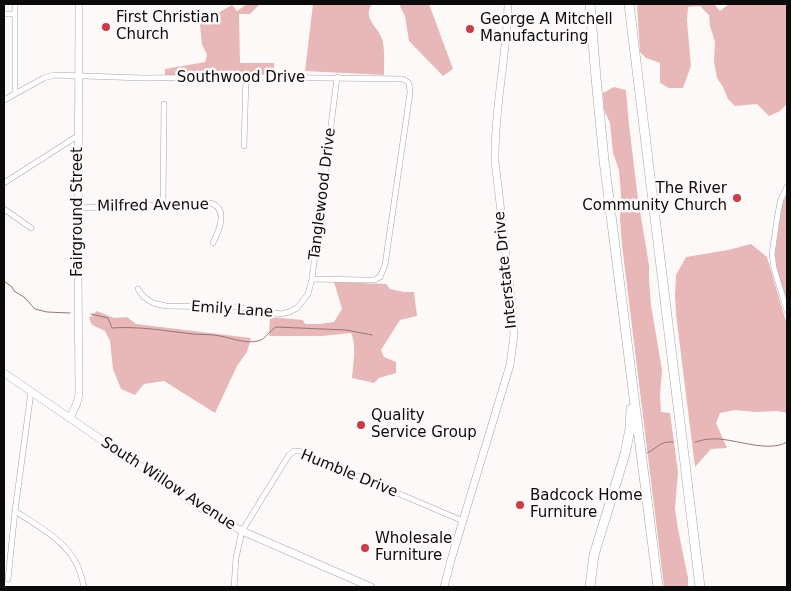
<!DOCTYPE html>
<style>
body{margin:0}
#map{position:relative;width:791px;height:591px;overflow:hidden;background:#fef9f9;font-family:"DejaVu Sans",sans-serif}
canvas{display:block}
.frame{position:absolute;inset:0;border:5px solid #0c0b0b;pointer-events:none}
</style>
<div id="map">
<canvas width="791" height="591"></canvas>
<div class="frame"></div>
</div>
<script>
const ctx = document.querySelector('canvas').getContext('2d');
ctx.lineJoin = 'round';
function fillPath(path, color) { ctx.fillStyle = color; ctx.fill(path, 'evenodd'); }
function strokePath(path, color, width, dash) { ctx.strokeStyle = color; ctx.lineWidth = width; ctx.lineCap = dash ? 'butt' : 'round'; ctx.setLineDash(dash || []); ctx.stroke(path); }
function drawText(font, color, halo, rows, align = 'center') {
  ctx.font = font + ' "DejaVu Sans",sans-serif'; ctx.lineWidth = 5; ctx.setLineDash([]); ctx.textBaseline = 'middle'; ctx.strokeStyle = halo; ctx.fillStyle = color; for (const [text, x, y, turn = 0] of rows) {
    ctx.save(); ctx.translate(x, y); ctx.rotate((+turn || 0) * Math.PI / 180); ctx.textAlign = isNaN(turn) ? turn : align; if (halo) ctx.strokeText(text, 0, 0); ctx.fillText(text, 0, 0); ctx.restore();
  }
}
const forest = new Path2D(`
 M 247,4 L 280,4 L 260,4 L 250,14 L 239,14 L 240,63 L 274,63 L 274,75 L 165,76 L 165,69 L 205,62 L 207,55 L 202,44 L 200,25 L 204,21 L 232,5 L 237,11 Z
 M 313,4 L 372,4 C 362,19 378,26 382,39 C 385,47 384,66 384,75 L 305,71 Z
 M 399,4 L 429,4 L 453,69 L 443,76 L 409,41 L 405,16 Z
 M 637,4 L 714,4 L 720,11 L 729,4 L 787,4 L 787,104 L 780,111 L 769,116 L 757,104 L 735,106 L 728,99 L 723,87 L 717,78 L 714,62 L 715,42 L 710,26 L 709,15 L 700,6 L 688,7 L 687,21 L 691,66 L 683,88 L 669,88 L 660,83 L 660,63 L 646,58 L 640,52 Z
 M 614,87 L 626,90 L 629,125 L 638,199 L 649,265 L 649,280 L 651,305 L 662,370 L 660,394 L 661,412 L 670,413 L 678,472 L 675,509 L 678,529 L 688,578 L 688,587 L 664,587 L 622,245 L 620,219 L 621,195 L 619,170 L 613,153 L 610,123 L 604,110 L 603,93 Z
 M 787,194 L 787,303 L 776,268 L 775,254 L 782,204 Z
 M 751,244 L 767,257 L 787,325 L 787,413 L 777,411 L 755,412 L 735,410 L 720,413 L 716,423 L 727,448 L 711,449 L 695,467 L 676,314 L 675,295 L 676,275 L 686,257 L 728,250 Z
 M 334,282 L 386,284 L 390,289 L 404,292 L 414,292 L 417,316 L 400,320 L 381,350 L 384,357 L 396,362 L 396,373 L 379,378 L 374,383 L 352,378 C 353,364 357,346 351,333 L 322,336 L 269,336 L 270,317 L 303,320 L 305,324 L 320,324 L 334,322 L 342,309 Z
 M 97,311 L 114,318 L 127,317 L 136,324 L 251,338 L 247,352 L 237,366 L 215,413 L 164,381 L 144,384 L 135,395 L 121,389 L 113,369 L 110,341 L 105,331 L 92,325 L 89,318 Z`);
const stream = new Path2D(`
 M 4,281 L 12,287 L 14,291 L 24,297 L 35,309 L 47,312 L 70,313
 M 91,314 L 108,318 L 112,328 C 139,326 166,331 193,334 C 202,335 212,334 220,336 C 231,338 246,344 258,341 C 266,339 269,331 276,327 L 346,330 L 372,335
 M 695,442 C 700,441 705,439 710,439 C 733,437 767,454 787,442
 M 647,453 C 658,448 659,441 673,442`);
const street = new Path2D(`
 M 4,14 L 15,14
 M 15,93 L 15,4
 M 4,100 L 44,78 L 54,75 L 144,78 L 246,77 L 403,79 L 409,83 L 410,93 L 385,265 L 380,277 L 374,280 L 366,280 L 312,279 L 337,77
 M 244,146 L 246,77
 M 4,183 L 79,135
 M 787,187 L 781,199 L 778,213 L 772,254 L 774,268 L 787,311
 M 163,204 L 164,104
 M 78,208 L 210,203 C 229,208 219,231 213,243
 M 4,209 L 31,228
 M 138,289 L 144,297 L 153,303 L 166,306 L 237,307 L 281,314 L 289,312 L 297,308 L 308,294 L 312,279
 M 15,511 C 35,524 64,540 75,561 C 80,569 82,578 84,587
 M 8,579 L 15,511 L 31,392
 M 234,587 L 236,558 L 242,531 L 289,455 L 294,451 L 299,451 L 463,521`);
const secondary = new Path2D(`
 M 4,373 L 204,510 L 242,531 L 371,587
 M 70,418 L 77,403 L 79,394 L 78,272 L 79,4
 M 444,587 L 451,560 L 510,365 L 514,336 L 513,314 L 495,161 C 494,108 507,56 508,4`);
const highway = new Path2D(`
 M 590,4 L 596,78 L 604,160 L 658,587
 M 629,4 L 700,587
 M 590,587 L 594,555 L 625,454 L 630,429 L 631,409`);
const markers = [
 [106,27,5,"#cb3b4a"],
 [470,29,5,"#cb3b4a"],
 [737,198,5,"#cb3b4a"],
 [361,425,5,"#cb3b4a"],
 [520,505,5,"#cb3b4a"],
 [365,548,5,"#cb3b4a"]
];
const poiNames = [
 ["First Christian",116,18],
 ["Church",116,35],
 ["George A Mitchell",480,20],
 ["Manufacturing",480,37],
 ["The River",727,189,"right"],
 ["Community Church",727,206,"right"],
 ["Quality",371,416],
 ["Service Group",371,433],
 ["Badcock Home",530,496],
 ["Furniture",530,513],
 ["Wholesale",375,539],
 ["Furniture",375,556]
];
const streetNames = [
 ["Southwood Drive",241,78],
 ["Tanglewood Drive",323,194,-83],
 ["Milfred Avenue",153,206,-1],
 ["Fairground Street",78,212,-90],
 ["Interstate Drive",506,270,-96],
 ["Emily Lane",232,310,4],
 ["Humble Drive",349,474,22],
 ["South Willow Avenue",168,484,33]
];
fillPath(forest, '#e7b8b7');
strokePath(stream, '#957574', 1);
strokePath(street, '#a9a5a5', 6);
strokePath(secondary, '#a9a5a5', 8);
strokePath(highway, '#a9a5a5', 10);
strokePath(street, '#fff', 5);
strokePath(secondary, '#fff', 7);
strokePath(highway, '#fff', 9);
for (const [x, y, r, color] of markers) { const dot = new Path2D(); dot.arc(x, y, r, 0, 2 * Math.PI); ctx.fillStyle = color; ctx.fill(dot); strokePath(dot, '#fef9f9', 2); }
drawText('15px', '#0c0b0b', '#fef9f9', poiNames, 'left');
drawText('15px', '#0c0b0b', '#fef9f9', streetNames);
</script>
